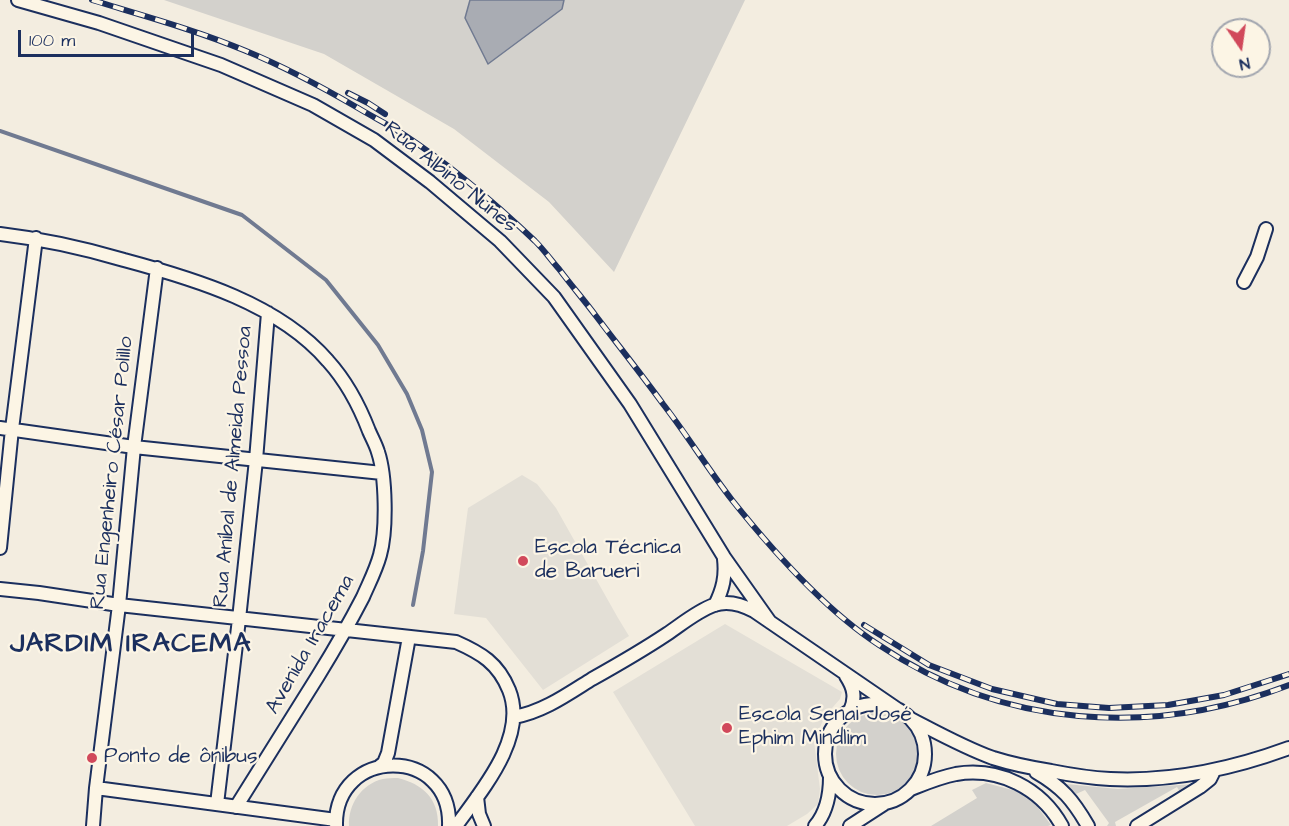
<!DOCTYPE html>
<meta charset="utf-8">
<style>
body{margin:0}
#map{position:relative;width:1289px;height:826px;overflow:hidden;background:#f3ede0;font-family:"Architects Daughter",sans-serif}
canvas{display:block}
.north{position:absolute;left:1211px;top:18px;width:60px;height:60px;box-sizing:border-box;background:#fcf5e5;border:2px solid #a2a6af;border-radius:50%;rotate:167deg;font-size:16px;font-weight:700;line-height:24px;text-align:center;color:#1b2f5e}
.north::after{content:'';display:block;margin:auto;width:21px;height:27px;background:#d1495b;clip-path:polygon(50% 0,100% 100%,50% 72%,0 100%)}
.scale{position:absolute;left:18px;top:30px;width:176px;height:27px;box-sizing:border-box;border:3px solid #1b2f5e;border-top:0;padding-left:8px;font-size:18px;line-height:21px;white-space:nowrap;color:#1b2f5e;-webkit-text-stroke:4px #fcf5e5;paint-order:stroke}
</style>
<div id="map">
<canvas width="1289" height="826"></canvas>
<div class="north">N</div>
<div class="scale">100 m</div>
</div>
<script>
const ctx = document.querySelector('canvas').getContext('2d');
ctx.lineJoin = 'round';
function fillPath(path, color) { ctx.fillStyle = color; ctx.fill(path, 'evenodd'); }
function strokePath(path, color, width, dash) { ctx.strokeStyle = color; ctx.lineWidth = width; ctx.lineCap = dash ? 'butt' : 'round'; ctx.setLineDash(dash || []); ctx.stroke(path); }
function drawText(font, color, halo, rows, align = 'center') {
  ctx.font = font + ' "Architects Daughter",sans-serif'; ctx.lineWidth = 4.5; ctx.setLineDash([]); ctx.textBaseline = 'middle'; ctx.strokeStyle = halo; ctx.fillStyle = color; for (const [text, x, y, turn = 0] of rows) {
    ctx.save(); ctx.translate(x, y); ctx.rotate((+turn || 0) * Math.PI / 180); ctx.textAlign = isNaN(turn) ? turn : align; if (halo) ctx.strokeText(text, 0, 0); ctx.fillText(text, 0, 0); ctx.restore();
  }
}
const built = new Path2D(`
 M 522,475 L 537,484 L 556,508 L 618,618 L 629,636 L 543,690 L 486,618 L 454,614 L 468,508 Z
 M 725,624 L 842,692 L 840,699 L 825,716 L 814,741 L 820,789 L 818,804 L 807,814 L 787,826 L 695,826 L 613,692 Z`);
const green = new Path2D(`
 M 164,0 L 745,0 L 614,272 L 549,202 L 454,129 L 324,54 Z
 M836 754a41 41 0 1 1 82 0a41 41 0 1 1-82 0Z
 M 398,778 C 422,784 439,798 438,826 L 349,826 C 348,805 361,784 383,779 C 387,778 393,778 398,778 Z
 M 986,783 L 1020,792 L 1033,801 L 1051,825 L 1048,826 L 931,826 L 977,798 L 972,790 Z
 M 1066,784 L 1118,789 L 1196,784 L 1181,794 L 1177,787 L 1115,822 L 1116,826 L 1107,826 L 1109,823 L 1085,790 L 1076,794 Z`);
const water = new Path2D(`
 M 470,0 L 564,0 L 562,9 L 488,64 L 465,18 Z`);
const stream = new Path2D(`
 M 0,131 L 242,215 L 326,280 L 378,345 L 407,394 L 422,430 L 432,472 L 423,551 L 413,605`);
const street = new Path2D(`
 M 18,0 L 99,23 L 221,65 L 313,105 L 374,140 L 430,182 L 500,241 L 554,297 L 630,404 L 724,557 L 770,622
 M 0,234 C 42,239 83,248 124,260 C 195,279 279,304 328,361 C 347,382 359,405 369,431 C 372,438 376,445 378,452 C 386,476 387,530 380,555 C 376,570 369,583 363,597 C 349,624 334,650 318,676 C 291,719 264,763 236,807
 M 1244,282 L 1257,257 L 1266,229
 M 0,428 L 134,447 L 382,473
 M 0,548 L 12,429 L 36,238
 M 0,589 L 39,593 L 119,605 L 456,642 C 481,653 498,663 509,690 C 528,737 482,790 456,826
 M 715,605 C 723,589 726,576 724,559
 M 846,676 C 854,688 856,698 850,711
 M825 754a50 50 0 1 1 100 0a50 50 0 1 1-100 0Z
 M 514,717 C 543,712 568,694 592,679 C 617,665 643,650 667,634 C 682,624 697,611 714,605 C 728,600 741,604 754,611 L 903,713
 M 911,719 C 938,733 965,748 993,758 C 1012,764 1032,768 1051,771 C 1071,775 1090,778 1110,779 C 1172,782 1232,769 1289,748
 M 380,766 L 384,763 L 388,753 L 409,637
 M 1036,772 C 1062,787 1073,800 1088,826
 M 96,788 L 336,820
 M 911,789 C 926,783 940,777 956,774 C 999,767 1041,788 1062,826
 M 477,797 L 479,814 L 484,826
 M 217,804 L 239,619 L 256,460 L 268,313
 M 93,826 L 96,788 L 119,605 L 134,447 L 157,268
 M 336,826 C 334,746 452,745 449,826
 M 815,826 C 827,812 830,795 830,777
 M 850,826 L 884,804
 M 1137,826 L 1200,787 L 1210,779 L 1214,771`);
const rail = new Path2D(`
 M 92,0 C 144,16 196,30 246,51 C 285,67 322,87 358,108 C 373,117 389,125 403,134 C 450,165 494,202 535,241 C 544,250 551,260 559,269 C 571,285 584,300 596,316 C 618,345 641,374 663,404 C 687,435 708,469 732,500 C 772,550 825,610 879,645 C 1002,728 1152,738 1289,685
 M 348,93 L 368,103 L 385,114
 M 864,625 L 929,665 L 992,689 L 1057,704 L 1109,708 L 1168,705 L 1224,695 L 1289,674`);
const markers = [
 [523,561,6,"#d1495b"],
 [727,728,6,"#d1495b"],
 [92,758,6,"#d1495b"]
];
const streetNames = [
 ["Rua Albino Nunes",450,178,39],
 ["Rua Aníbal de Almeida Pessoa",234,467,-85],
 ["Rua Engenheiro César Polillo",113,473,-84],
 ["Avenida Iracema",311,645,-60]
];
const poiNames = [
 ["Escola Técnica",535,549],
 ["de Barueri",535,573],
 ["Escola Senai José",739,716],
 ["Ephim Mindlim",739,740],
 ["Ponto de ônibus",104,758]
];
const districtNames = [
 ["JARDIM IRACEMA",131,645]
];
fillPath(built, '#e3dfd6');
fillPath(green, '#d3d1cc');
fillPath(water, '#a9acb3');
strokePath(water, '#707a91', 1.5);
strokePath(stream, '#707a91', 4);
strokePath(street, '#1b2f5e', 16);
strokePath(street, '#fcf5e5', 12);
strokePath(rail, '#1b2f5e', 6);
strokePath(rail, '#fcf5e5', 4, [11]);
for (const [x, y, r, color] of markers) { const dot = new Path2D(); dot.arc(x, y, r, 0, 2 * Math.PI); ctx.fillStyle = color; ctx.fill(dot); strokePath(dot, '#fcf5e5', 2); }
drawText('21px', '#1b2f5e', '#fcf5e5', streetNames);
drawText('21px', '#1b2f5e', '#fcf5e5', poiNames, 'left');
ctx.letterSpacing = '1.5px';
drawText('bold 27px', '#1b2f5e', '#fcf5e5', districtNames);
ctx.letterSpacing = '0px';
</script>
